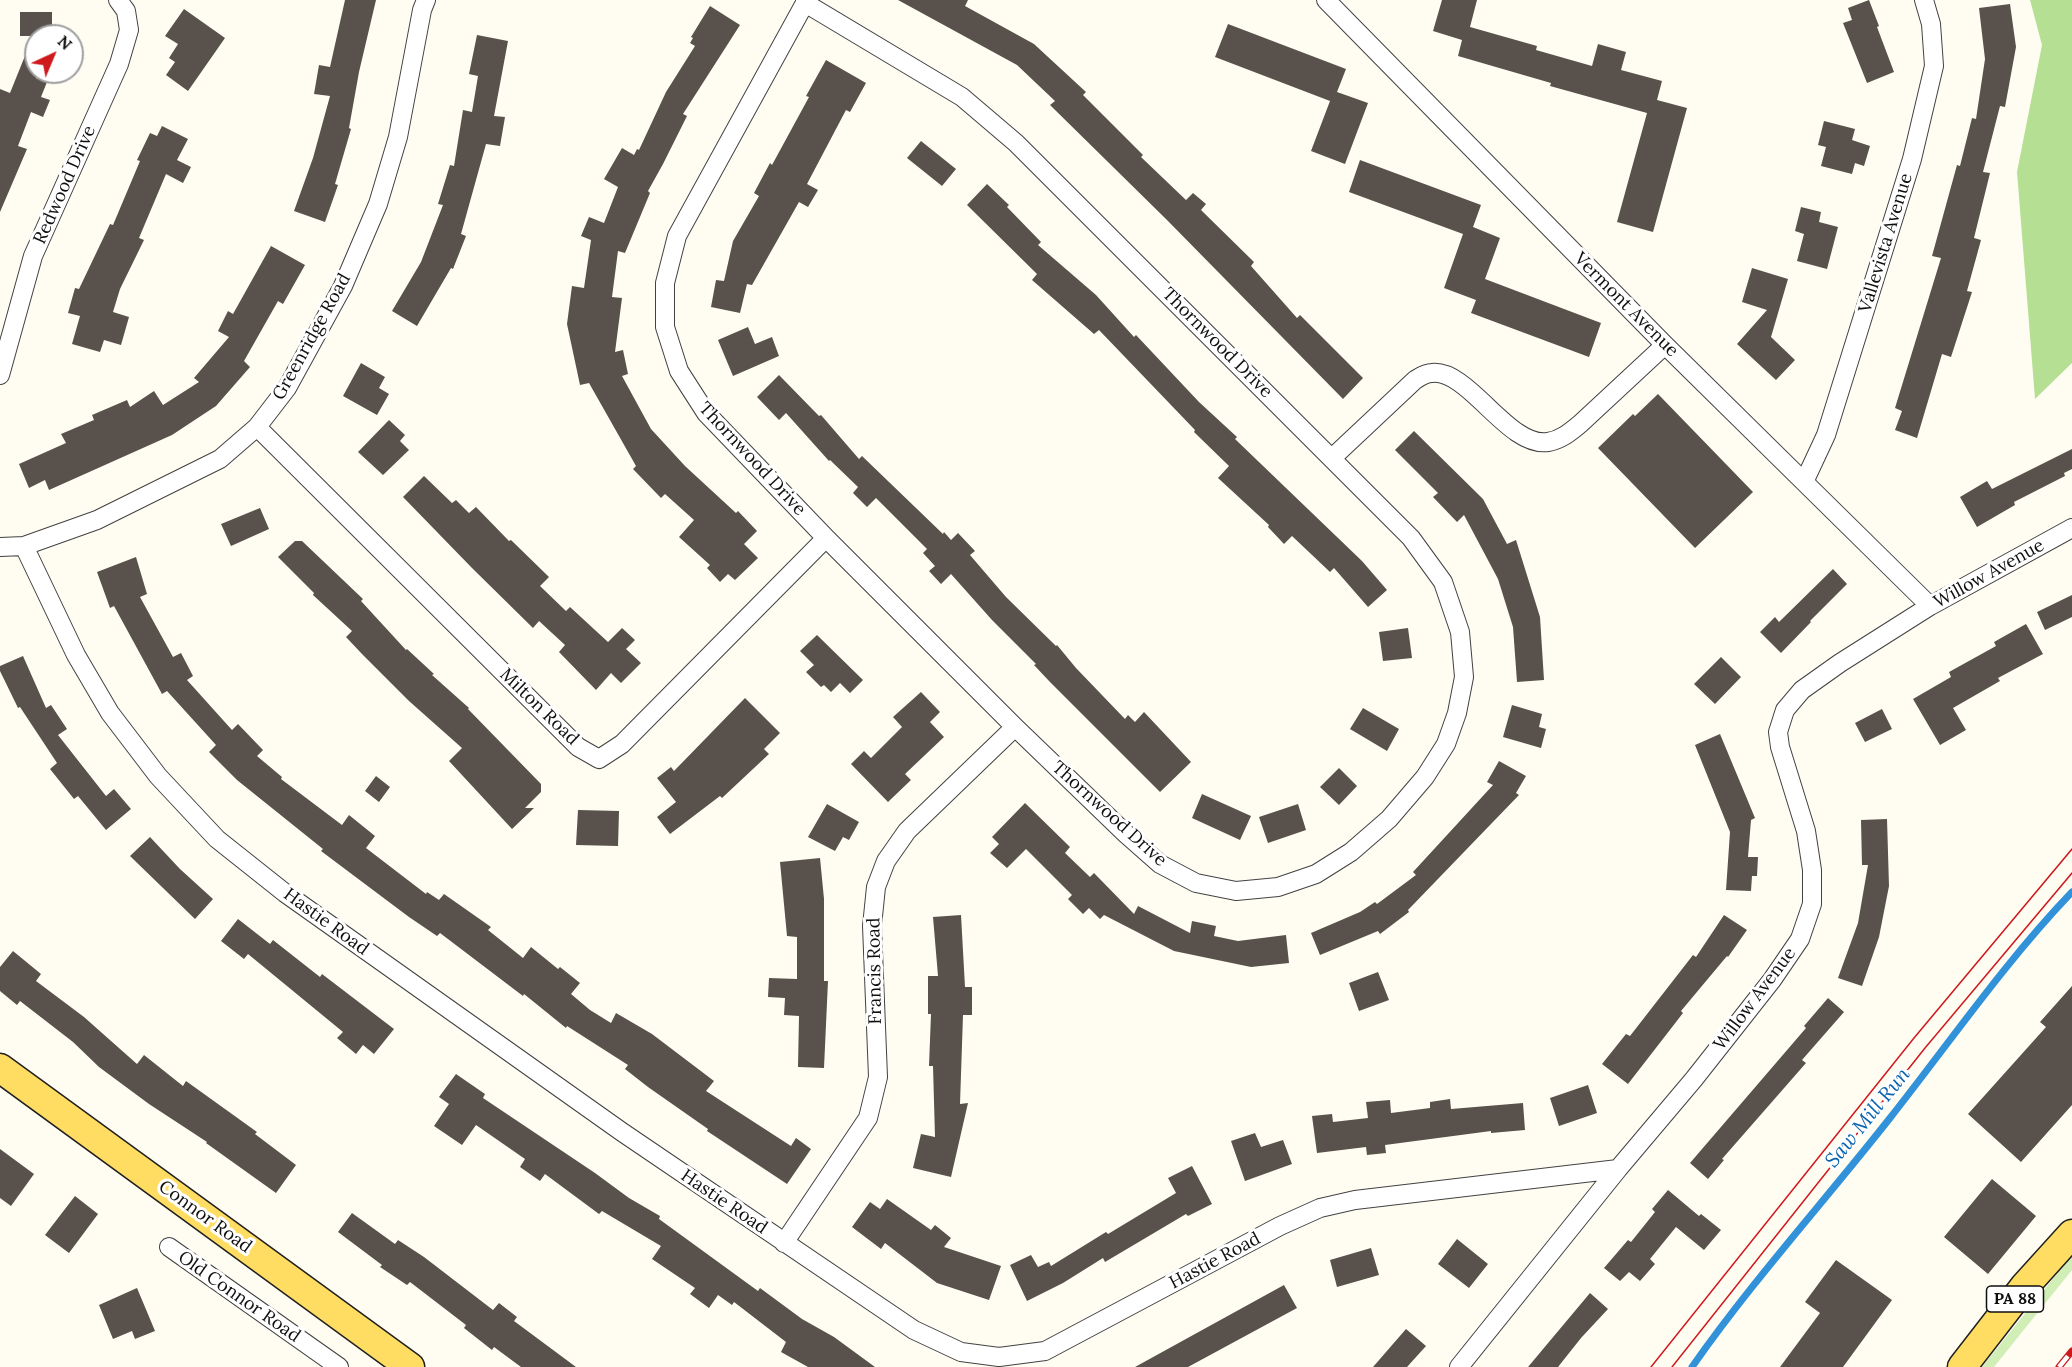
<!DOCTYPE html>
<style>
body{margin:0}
#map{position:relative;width:2072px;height:1367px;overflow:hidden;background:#fffdf2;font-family:Lora,serif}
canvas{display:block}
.north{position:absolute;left:24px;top:24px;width:60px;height:60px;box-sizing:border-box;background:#fff;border:2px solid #9f9f9f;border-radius:50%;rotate:44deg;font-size:16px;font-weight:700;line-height:24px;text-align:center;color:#0f0f0f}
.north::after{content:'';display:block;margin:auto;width:21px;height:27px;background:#ce191d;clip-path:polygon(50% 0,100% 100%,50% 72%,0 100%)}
</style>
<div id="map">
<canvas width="2072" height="1367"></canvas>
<div class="north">N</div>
</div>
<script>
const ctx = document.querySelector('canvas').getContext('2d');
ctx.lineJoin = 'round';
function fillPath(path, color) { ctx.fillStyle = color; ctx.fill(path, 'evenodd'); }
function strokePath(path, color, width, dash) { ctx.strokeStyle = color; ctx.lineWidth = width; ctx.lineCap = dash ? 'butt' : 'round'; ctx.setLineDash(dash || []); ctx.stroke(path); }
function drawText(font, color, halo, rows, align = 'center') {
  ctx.font = font + ' Lora,serif'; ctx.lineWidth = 6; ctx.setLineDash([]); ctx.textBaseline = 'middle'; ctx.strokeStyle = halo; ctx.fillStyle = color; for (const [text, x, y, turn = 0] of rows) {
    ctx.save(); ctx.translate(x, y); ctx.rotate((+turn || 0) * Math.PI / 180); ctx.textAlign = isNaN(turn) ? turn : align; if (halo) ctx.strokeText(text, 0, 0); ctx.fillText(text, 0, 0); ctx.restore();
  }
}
const green = new Path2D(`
 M 2072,1255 L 2072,1270 L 1994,1367 L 1982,1367 Z`);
const forest = new Path2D(`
 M 2030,0 L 2072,0 L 2072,363 L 2035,399 L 2017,172 L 2042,45 Z`);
const stream = new Path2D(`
 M 1692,1367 C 1753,1280 1824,1202 1890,1118 C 1950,1042 2005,962 2072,892`);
const building = new Path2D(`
 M 345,0 L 376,0 L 359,72 L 349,128 L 351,129 L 335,184 L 338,185 L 325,222 L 294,211 L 313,158 L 330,96 L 314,94 L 319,65 L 330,67 Z
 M 898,0 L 968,0 L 965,6 L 1034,44 L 1086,92 L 1083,95 L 1143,155 L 1141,157 L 1186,200 L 1193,193 L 1206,204 L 1201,210 L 1254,262 L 1251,266 L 1297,318 L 1300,315 L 1363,378 L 1343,399 L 1167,220 L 1050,105 L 1055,101 L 1017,65 Z
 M 1442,0 L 1477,0 L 1470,27 L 1537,46 L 1536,50 L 1592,66 L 1598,44 L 1626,52 L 1621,70 L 1662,81 L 1657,100 L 1687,108 L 1653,232 L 1617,222 L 1647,113 L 1550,86 L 1551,83 L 1458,56 L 1462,40 L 1433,31 Z
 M 1869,0 L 1879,26 L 1877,27 L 1894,72 L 1867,83 L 1843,23 L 1852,20 L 1848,8 Z
 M 2010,4 L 2016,47 L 2005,107 L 2000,106 L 1983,172 L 1990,173 L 1974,238 L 1981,240 L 1967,291 L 1972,292 L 1951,357 L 1942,354 L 1917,438 L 1895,430 L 1902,411 L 1895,408 L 1941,258 L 1932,256 L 1957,165 L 1960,166 L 1972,118 L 1976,119 L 1985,59 L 1979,8 Z
 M 710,6 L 740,25 L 683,114 L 687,116 L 663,164 L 648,191 L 650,193 L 625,253 L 618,251 L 612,297 L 622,298 L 615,352 L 623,350 L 628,374 L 622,376 L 651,429 L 685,466 L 736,513 L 738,511 L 757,531 L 744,544 L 758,558 L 735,580 L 728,574 L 720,582 L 707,568 L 710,565 L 679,537 L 694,520 L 665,494 L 661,498 L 633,469 L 636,466 L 589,383 L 580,385 L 567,324 L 572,286 L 584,288 L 591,240 L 581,236 L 589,217 L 604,223 L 618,187 L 604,179 L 622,148 L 634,155 L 637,149 L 639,150 L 666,92 L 695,46 L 690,43 L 693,38 L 691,37 Z
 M 184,9 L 225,38 L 188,91 L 166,75 L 175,62 L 169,58 L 178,44 L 165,36 Z
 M 20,12 L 52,12 L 52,36 L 36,36 L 36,78 L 47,82 L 41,97 L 50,100 L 43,117 L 31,112 L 18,146 L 27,149 L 0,212 L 0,89 L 10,93 L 33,36 L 20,36 Z
 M 1228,24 L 1346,69 L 1337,92 L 1368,103 L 1345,164 L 1311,151 L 1330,101 L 1215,57 Z
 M 477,35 L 508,41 L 494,116 L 505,117 L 500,146 L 486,144 L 461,234 L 466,236 L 453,269 L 451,268 L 417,326 L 392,311 L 421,262 L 443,205 L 438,204 L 450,165 L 454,166 L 463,110 L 472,112 L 478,76 L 469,74 Z
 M 826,60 L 866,83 L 850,112 L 846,110 L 807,184 L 818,190 L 808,207 L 799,202 L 752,285 L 747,284 L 740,313 L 711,307 L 716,280 L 724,281 L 733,241 L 759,196 L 754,193 L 770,163 L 772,165 L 809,97 L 806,96 Z
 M 1824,121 L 1855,129 L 1852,140 L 1870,146 L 1864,166 L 1855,163 L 1852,174 L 1821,166 L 1826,147 L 1818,145 Z
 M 162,126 L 188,139 L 177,160 L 191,167 L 183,183 L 166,174 L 139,238 L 144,240 L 120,289 L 113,312 L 129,317 L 121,345 L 104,340 L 100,352 L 72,344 L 80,316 L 68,313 L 75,288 L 79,289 L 110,224 L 113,225 L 140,161 L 137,160 L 150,133 L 157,136 Z
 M 921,141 L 956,169 L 942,186 L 907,158 Z
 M 1360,160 L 1481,205 L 1473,227 L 1500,238 L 1485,279 L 1601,323 L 1589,357 L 1471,313 L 1476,300 L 1444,288 L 1463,234 L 1349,192 Z
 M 987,184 L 1009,205 L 1007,207 L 1041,242 L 1038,245 L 1096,295 L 1134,337 L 1136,335 L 1199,402 L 1237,437 L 1235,439 L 1362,561 L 1387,590 L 1368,607 L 1334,568 L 1330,572 L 1292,536 L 1284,544 L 1268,527 L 1269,525 L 1218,478 L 1229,466 L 1194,432 L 1195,430 L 1099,330 L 1094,334 L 1032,280 L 1037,274 L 967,205 Z
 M 1801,207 L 1821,212 L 1819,222 L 1838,227 L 1827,269 L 1797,261 L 1804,234 L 1795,231 Z
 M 271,246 L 305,265 L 283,304 L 278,301 L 244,361 L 250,367 L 216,406 L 172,435 L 49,490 L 45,480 L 29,488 L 19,464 L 66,443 L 61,434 L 94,420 L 92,415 L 127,400 L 130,407 L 154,391 L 163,405 L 199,382 L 194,378 L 229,337 L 218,331 L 228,311 L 233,314 Z
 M 1752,268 L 1788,279 L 1771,337 L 1795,360 L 1776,380 L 1737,344 L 1767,310 L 1742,302 Z
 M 748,327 L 755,344 L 772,337 L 779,356 L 733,376 L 718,340 Z
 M 361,363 L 385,377 L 379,388 L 389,394 L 377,415 L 343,396 Z
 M 779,375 L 819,416 L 821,415 L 859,459 L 862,456 L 943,534 L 944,532 L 951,540 L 958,533 L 975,551 L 970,555 L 1006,597 L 1056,646 L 1057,645 L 1076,668 L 1125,719 L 1128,715 L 1135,722 L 1144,712 L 1191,762 L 1160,792 L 1050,682 L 1034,665 L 1036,664 L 992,620 L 951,574 L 941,584 L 929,571 L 935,566 L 923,553 L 927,549 L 876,498 L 867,507 L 853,493 L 858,487 L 830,460 L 829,461 L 786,413 L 779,420 L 757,397 Z
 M 1658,394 L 1753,492 L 1695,548 L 1598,448 L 1633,414 L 1635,416 Z
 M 389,420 L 405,435 L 400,441 L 409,450 L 383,475 L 358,452 Z
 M 1414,431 L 1483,499 L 1507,544 L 1516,540 L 1540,617 L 1544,680 L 1517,682 L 1513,627 L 1498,579 L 1464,515 L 1457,522 L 1433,497 L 1438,493 L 1395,450 Z
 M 2072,449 L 2072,469 L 2064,473 L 2065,476 L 2014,502 L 2015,505 L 1977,527 L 1960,497 L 1987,481 L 1992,489 Z
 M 424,476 L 452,503 L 456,500 L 469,513 L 476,507 L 509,541 L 511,540 L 549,577 L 540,586 L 566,611 L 570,607 L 608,642 L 622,628 L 635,640 L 626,649 L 641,663 L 621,683 L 611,673 L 596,690 L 559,652 L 565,645 L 539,621 L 533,628 L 472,568 L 403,497 Z
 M 260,508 L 269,529 L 231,546 L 221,524 Z
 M 295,541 L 302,541 L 363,599 L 361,601 L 406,650 L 407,649 L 434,674 L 432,675 L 469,708 L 468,709 L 541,784 L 541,792 L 525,808 L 534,808 L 512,829 L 449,761 L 462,748 L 409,701 L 362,654 L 346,637 L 352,631 L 313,595 L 314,593 L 278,557 Z
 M 136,557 L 147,594 L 140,597 L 173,657 L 181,653 L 193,676 L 187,680 L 232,730 L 238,724 L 263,750 L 257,756 L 282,777 L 281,779 L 342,825 L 349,815 L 375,836 L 366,848 L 426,894 L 427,892 L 439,900 L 444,894 L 491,927 L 488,930 L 523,958 L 531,947 L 558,969 L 560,967 L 580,983 L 571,994 L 590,1010 L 611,1023 L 616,1013 L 652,1034 L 714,1081 L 706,1091 L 791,1146 L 796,1138 L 811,1149 L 787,1184 L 707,1131 L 708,1129 L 648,1087 L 625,1069 L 628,1065 L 567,1026 L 566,1028 L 524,994 L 523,996 L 440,933 L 437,936 L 409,917 L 321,851 L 323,849 L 237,780 L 209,752 L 216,745 L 167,691 L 162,694 L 114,606 L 110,608 L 97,572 Z
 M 1833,569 L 1847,584 L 1810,621 L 1811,622 L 1781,653 L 1760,632 L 1775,617 L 1779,622 Z
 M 2072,595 L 2072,617 L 2045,630 L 2037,612 Z
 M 2026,624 L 2043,654 L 1998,678 L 2000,681 L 1953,708 L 1966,730 L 1940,745 L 1913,699 L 1951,677 L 1949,672 L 1996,646 L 1994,642 Z
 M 1408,628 L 1412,658 L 1383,661 L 1379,632 Z
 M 817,635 L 863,680 L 850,693 L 840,683 L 831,692 L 824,685 L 821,687 L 806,672 L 814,665 L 800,651 Z
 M 23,656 L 46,708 L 51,705 L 67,729 L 58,735 L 106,796 L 114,789 L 131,809 L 106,830 L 78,796 L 74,799 L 50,769 L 57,763 L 20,707 L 18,708 L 0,671 L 0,666 Z
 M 1721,657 L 1741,677 L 1715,704 L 1694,684 Z
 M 921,692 L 940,712 L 930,722 L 944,737 L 905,774 L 911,780 L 888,802 L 851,764 L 864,751 L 871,758 L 902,727 L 893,717 Z
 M 745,698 L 780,733 L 764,749 L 769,754 L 722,798 L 720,796 L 670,834 L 657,817 L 676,802 L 657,778 L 671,767 L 674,771 Z
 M 1512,705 L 1542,714 L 1539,727 L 1546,729 L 1541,748 L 1503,737 Z
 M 1363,708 L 1399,729 L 1387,751 L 1350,729 Z
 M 1882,709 L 1892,729 L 1865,742 L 1855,723 Z
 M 1720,734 L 1755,818 L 1751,820 L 1748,857 L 1758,857 L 1757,876 L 1752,876 L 1751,891 L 1726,890 L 1730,832 L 1695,745 Z
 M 1499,761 L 1526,776 L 1516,793 L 1519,795 L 1408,910 L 1409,912 L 1380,934 L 1378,931 L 1320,955 L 1311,933 L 1360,912 L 1375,902 L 1377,904 L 1416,875 L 1413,872 L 1493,785 L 1487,782 Z
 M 1339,768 L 1357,786 L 1339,805 L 1320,787 Z
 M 376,776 L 390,787 L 379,802 L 365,791 Z
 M 1202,794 L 1251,816 L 1240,840 L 1192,818 Z
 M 1025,803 L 1070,847 L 1065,853 L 1090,877 L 1094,873 L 1134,914 L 1138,906 L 1190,933 L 1192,921 L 1216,926 L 1214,936 L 1238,941 L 1286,935 L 1289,963 L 1251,967 L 1174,951 L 1104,915 L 1100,919 L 1089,908 L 1083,914 L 1068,899 L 1072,895 L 1026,849 L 1007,868 L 990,853 L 999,844 L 992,837 Z
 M 827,804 L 859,822 L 849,840 L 843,837 L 835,851 L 808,837 Z
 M 1298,804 L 1306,830 L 1268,843 L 1259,817 Z
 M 578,810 L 619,811 L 618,846 L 576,845 Z
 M 1887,819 L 1889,886 L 1879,937 L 1862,986 L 1838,978 L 1858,923 L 1868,865 L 1862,865 L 1861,820 Z
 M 150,837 L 180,869 L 213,899 L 195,919 L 130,856 Z
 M 820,858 L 824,899 L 824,981 L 828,981 L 824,1068 L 798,1067 L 799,1016 L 784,1015 L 785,998 L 768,997 L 769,978 L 797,979 L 797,937 L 787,936 L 780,862 Z
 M 961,915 L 965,987 L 972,987 L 972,1015 L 963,1015 L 960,1104 L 968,1103 L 951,1177 L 913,1168 L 921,1134 L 935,1137 L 933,1066 L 929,1066 L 931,1014 L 928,1014 L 928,976 L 938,976 L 933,917 Z
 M 1724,915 L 1747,930 L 1728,957 L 1727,956 L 1681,1011 L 1683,1013 L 1628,1084 L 1602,1064 L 1626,1034 L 1630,1036 L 1693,955 L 1696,957 Z
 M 238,919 L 270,944 L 273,940 L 320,977 L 322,974 L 394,1029 L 374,1054 L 363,1045 L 356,1054 L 337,1038 L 343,1032 L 248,954 L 244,959 L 221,941 Z
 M 13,951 L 41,974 L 36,981 L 84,1017 L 137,1064 L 144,1055 L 183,1086 L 186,1081 L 257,1132 L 255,1134 L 296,1165 L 276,1193 L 206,1143 L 207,1142 L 149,1104 L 99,1067 L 73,1042 L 20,1001 L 17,1005 L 0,991 L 0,967 Z
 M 1378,972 L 1389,1000 L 1359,1011 L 1349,983 Z
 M 2072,986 L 2072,1105 L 2021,1162 L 1968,1114 L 2046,1027 L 2040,1022 Z
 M 1828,998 L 1844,1012 L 1802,1060 L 1806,1063 L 1722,1159 L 1724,1160 L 1708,1179 L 1690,1163 L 1806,1028 L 1804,1026 Z
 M 456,1074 L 485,1094 L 483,1098 L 595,1173 L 629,1198 L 660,1216 L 659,1219 L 758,1291 L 760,1288 L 802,1319 L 834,1337 L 875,1367 L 808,1367 L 781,1352 L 786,1342 L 734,1302 L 732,1305 L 718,1295 L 709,1308 L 690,1294 L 695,1288 L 652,1259 L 661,1246 L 602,1211 L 599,1214 L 545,1174 L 540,1181 L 520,1167 L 525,1159 L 476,1125 L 462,1145 L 434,1126 L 449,1104 L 439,1097 Z
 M 1588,1085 L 1597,1113 L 1559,1126 L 1550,1098 Z
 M 1450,1099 L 1451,1109 L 1523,1103 L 1525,1130 L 1491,1133 L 1491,1131 L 1385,1145 L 1386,1153 L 1367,1155 L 1366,1147 L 1317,1153 L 1312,1116 L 1332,1114 L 1333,1122 L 1368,1118 L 1366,1102 L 1390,1100 L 1391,1113 L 1430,1108 L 1430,1102 Z
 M 1255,1133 L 1261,1147 L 1283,1140 L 1292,1164 L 1245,1181 L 1231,1141 Z
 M 0,1149 L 34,1174 L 11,1206 L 0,1198 Z
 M 1192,1166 L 1212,1204 L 1188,1216 L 1186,1214 L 1105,1262 L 1103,1258 L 1063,1283 L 1027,1301 L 1010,1265 L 1031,1255 L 1038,1267 L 1049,1262 L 1051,1266 L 1106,1232 L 1108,1234 L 1176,1193 L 1168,1178 Z
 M 1992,1179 L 2036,1216 L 1988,1274 L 1944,1237 Z
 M 1668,1190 L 1699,1216 L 1701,1214 L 1721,1230 L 1704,1250 L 1676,1227 L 1650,1259 L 1655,1264 L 1640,1281 L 1629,1272 L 1620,1281 L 1604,1268 L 1628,1240 L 1631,1242 L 1655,1212 L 1652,1209 Z
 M 75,1196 L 98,1214 L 69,1253 L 45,1235 Z
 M 887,1199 L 931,1230 L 935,1225 L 951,1238 L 944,1247 L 1001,1266 L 989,1300 L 937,1283 L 885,1243 L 881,1249 L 852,1227 L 870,1202 L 880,1209 Z
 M 352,1213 L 395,1244 L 398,1240 L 424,1257 L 493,1310 L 499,1303 L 517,1317 L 514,1321 L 576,1367 L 521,1367 L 494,1347 L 492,1350 L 464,1328 L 466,1325 L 410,1282 L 407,1285 L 380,1267 L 382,1265 L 338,1232 Z
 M 1457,1239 L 1488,1264 L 1469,1288 L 1438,1264 Z
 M 1371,1248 L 1379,1275 L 1337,1287 L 1330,1260 Z
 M 1836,1260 L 1892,1300 L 1843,1367 L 1780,1367 L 1820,1313 L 1805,1302 Z
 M 1284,1285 L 1297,1308 L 1188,1367 L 1135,1367 Z
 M 137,1288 L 155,1331 L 135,1339 L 132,1331 L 113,1339 L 99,1305 Z
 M 1590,1293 L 1608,1309 L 1581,1338 L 1558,1367 L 1528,1367 Z
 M 1406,1329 L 1426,1346 L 1407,1367 L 1373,1367 Z`);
const street = new Path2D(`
 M 805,0 L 805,3 L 677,236 L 665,283 L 665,327 L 679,371 L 706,413 L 826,538 L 1015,727 L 1126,834 L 1160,864 L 1196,883 L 1236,891 L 1278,887 L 1316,874 L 1351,852 L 1389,819 L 1425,777 L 1446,744 L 1457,713 L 1464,677 L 1460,632 L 1443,582 L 1411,538 L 1016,143 L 962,97 L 805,3
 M 1326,0 L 1665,345 L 1930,606
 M 0,375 L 33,256 L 119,64 L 129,30 L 126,11 L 118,0
 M 257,427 L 578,747 L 599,759 L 622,744 L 826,538
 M 1332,458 L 1415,380 C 1420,377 1425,373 1432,373 C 1469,369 1508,448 1548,442 C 1561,440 1570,432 1580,424 L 1665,345
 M 1805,480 L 1826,435 L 1912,159 L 1934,66 L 1931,24 L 1924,0
 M 24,546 L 76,655 L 110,713 L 158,776 L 217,839 L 285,893 L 622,1132 L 914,1330 L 961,1352 L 999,1357 L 1045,1351 L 1280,1226 L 1320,1208 L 1355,1200 L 1618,1169
 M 0,547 L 24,546 L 97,520 L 220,459 L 257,427 L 287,388 L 343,286 L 378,204 L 398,137 L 422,10 L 426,0
 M 784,1243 L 868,1118 L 878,1077 L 872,926 L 876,887 L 886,861 L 907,831 L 1015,727
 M 169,1247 L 339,1367
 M 1459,1367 L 1618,1169 L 1694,1079 L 1772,980 L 1800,939 L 1812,904 L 1812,870 L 1806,831 L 1780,747 L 1778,732 L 1785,710 L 1802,690 L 1840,663 L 1930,606 L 2072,528`);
const primary = new Path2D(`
 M 0,1068 L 410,1367
 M 1962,1367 L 2024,1287 L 2072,1234`);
const tram = new Path2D(`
 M 1651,1367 L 1914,1038 L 2072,849
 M 1672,1367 L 1925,1048 L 2072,873`);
const rail = new Path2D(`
 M 2059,1367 L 2072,1351`);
const shields = [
 [2015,1299,57]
];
const shieldNames = [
 ["PA 88",2015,1299]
];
const streetNames = [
 ["Redwood Drive",65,185,-66],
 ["Vallevista Avenue",1886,243,-73],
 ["Vermont Avenue",1626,305,45],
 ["Greenridge Road",312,337,-61],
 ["Thornwood Drive",1217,343,45],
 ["Thornwood Drive",752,459,47],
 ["Willow Avenue",1989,574,-29],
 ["Milton Road",539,707,44],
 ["Thornwood Drive",1109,814,42],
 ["Hastie Road",326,922,36],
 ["Francis Road",875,971,-91],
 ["Willow Avenue",1755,999,-53],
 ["Hastie Road",724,1202,34],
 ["Connor Road",205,1217,36],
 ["Hastie Road",1215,1261,-28],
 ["Old Connor Road",239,1297,35]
];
const waterNames = [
 ["Saw Mill Run",1868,1118,-51]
];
fillPath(green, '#d2eeb7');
fillPath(forest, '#b5e094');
strokePath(stream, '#3192da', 7);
fillPath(building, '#59514b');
strokePath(street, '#424242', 20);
strokePath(primary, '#202020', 31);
strokePath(street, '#fff', 18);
strokePath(primary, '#ffdd62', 28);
strokePath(tram, '#ce191d', 1.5);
strokePath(rail, '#ce191d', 7);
strokePath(rail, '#fff', 4.5, [14]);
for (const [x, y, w] of shields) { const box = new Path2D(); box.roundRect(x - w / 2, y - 13, w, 26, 4.5); ctx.fillStyle = '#fff'; ctx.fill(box); strokePath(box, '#0f0f0f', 1.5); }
drawText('bold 16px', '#0f0f0f', null, shieldNames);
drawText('18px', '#0f0f0f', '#fff', streetNames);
drawText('italic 20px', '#0b63af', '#fff', waterNames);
</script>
